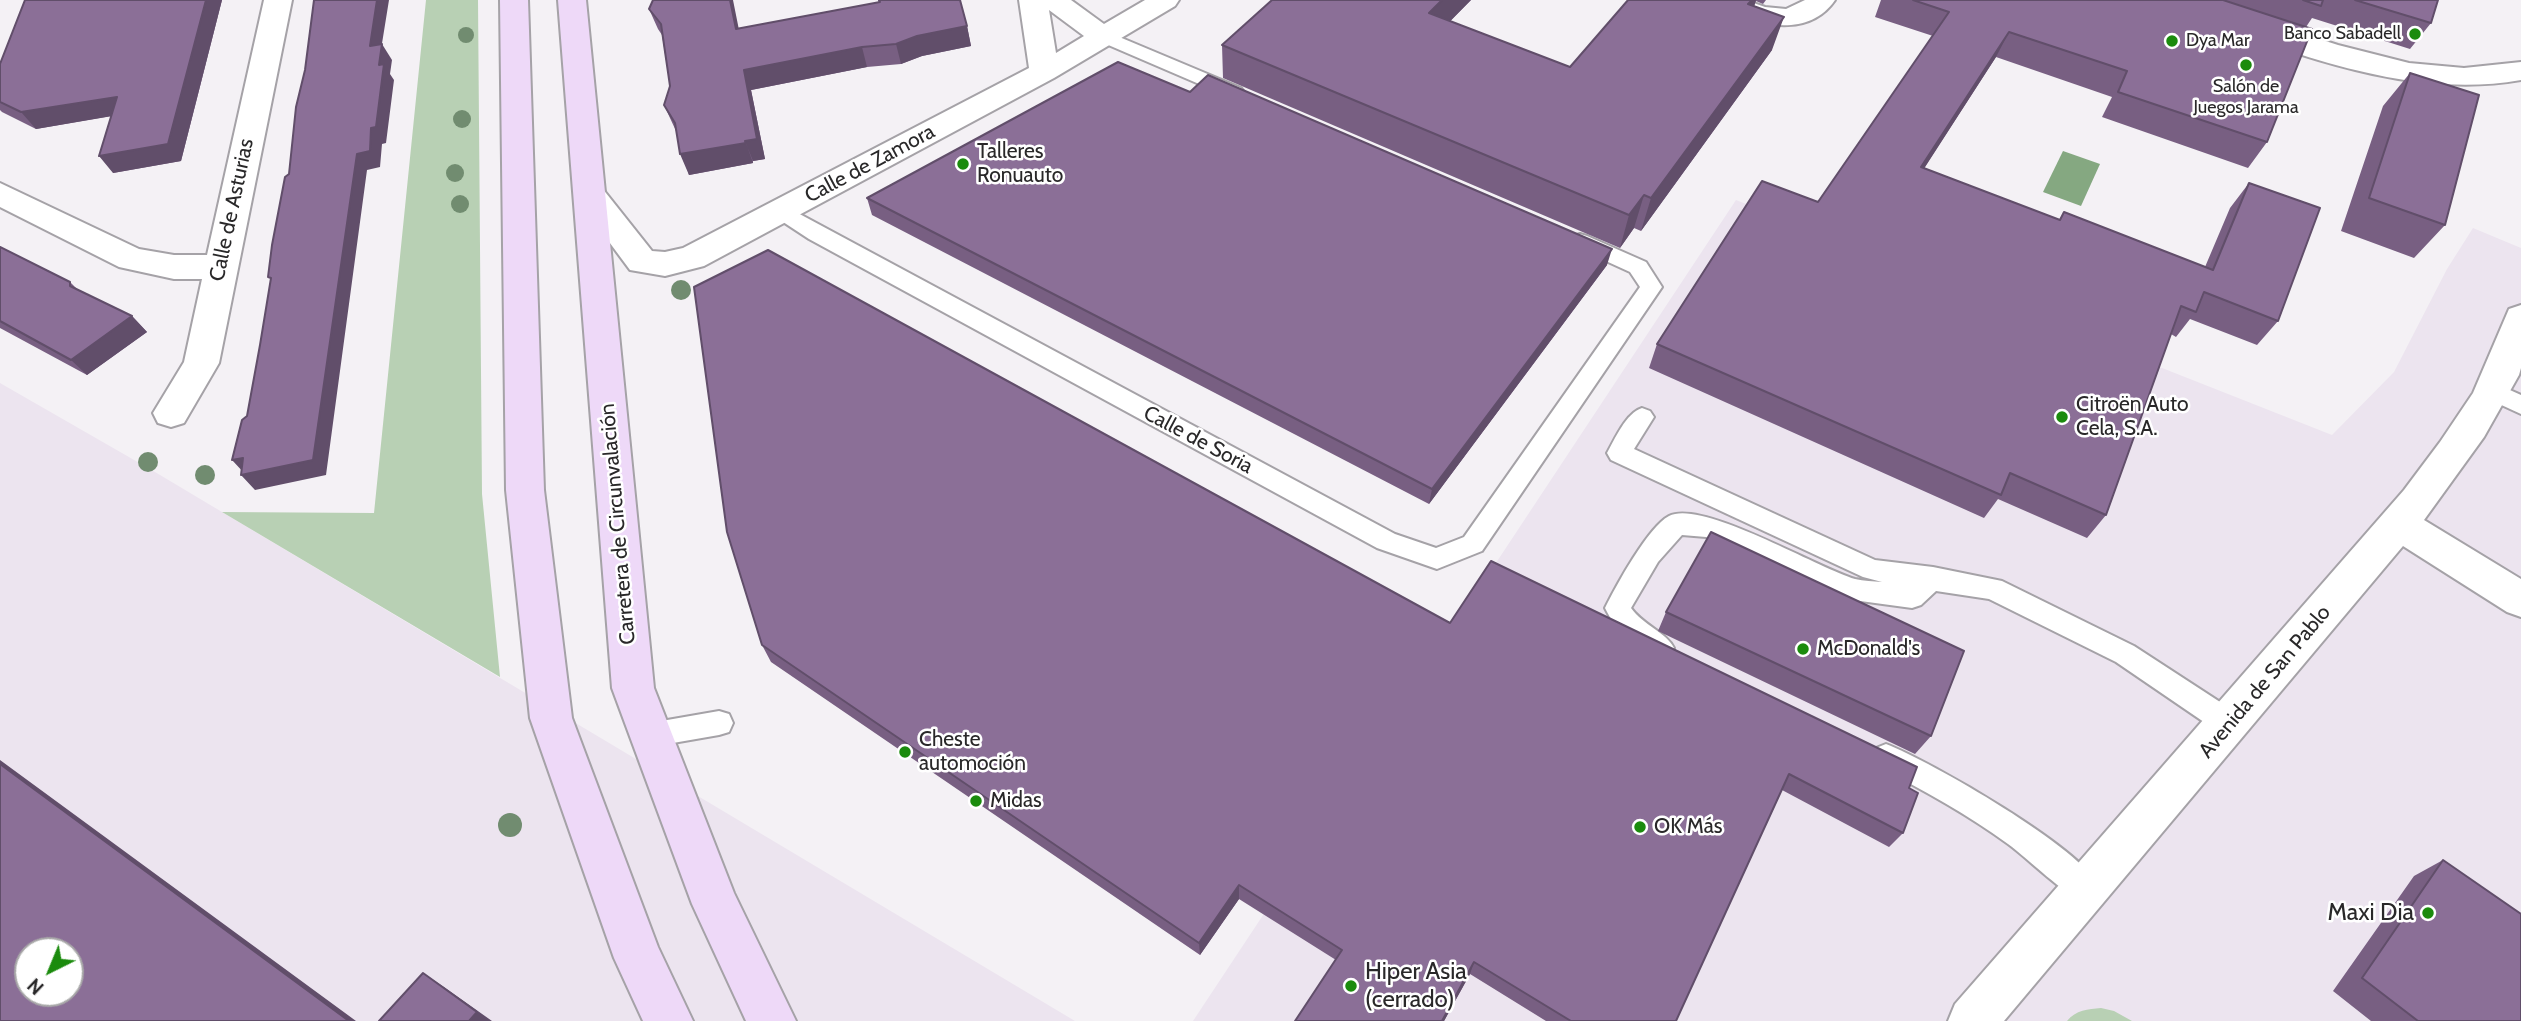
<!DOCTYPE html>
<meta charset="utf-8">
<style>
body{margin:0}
#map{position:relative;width:2521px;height:1021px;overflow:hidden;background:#f4f1f5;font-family:Cabin,sans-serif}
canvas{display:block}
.north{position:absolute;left:14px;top:937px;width:70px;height:70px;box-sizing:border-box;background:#fff;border:2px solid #a9a9a9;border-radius:50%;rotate:223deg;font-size:19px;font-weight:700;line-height:28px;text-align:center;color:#292829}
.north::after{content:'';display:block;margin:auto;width:24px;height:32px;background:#1b8b0d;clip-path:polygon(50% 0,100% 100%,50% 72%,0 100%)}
</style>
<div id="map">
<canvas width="2521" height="1021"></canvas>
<div class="north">N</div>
</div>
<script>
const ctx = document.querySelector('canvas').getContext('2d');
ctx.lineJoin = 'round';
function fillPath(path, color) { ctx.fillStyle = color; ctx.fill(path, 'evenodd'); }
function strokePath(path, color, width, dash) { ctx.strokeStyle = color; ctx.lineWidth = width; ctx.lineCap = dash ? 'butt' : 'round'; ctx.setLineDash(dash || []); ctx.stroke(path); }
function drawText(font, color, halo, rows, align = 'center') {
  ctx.font = font + ' Cabin,sans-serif'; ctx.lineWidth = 5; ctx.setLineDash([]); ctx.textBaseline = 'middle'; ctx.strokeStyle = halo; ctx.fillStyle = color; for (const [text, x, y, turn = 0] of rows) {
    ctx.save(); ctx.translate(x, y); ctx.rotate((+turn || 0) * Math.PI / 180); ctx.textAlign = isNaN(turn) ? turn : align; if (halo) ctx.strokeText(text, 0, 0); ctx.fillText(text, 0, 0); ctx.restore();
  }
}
const built = new Path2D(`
 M 1736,200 L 2332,435 L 2394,372 L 2447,269 L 2473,228 L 2521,248 L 2521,1021 L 1193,1021 Z
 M 0,383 L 155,472 L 1075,1021 L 0,1021 ZM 28,951 L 70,951 L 70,993 L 28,993 Z`);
const green = new Path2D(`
 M 426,0 L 478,0 L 482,494 L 500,677 L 222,512 L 374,513 Z
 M 2101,1008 L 2114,1011 L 2132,1021 L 2067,1021 C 2076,1010 2088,1009 2101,1008 Z`);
const water = new Path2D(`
 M 2063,151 L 2100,164 L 2081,206 L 2043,192 Z`);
const lane = new Path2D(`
 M 1105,31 L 1241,88 L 1244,92 L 1241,96 L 1227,96 L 1099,41 L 1096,37 L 1099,33 Z
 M 781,204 L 1395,534 L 1436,548 L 1464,537 L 1640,287 L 1630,272 L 1573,246 L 1570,241 L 1573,236 L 1580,234 L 1587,236 L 1646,262 L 1662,287 L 1482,551 L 1437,569 L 1377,548 L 809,239 L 774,216 L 771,211 L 774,206 Z
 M 2492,382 L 2521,395 L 2521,414 L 2484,397 L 2481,391 L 2484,385 Z
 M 1642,408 L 1650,411 L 1654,417 L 1634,449 L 1875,560 L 1933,567 L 2002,581 L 2134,646 L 2240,715 L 2244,724 L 2240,733 L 2230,736 L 2220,733 L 2116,662 L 1989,599 L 1936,591 L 1921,605 L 1912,608 L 1853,600 L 1706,537 L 1682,535 L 1658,562 L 1631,608 C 1643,625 1667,633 1674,648 L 1670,656 L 1661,659 C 1634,650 1618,634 1605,608 C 1616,586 1648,527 1669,516 C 1702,499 1817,568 1855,579 C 1864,581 1873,581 1882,582 L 1863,577 L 1611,460 L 1607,453 C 1615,439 1626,413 1642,408 Z
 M 719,711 L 729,714 L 733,723 L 729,732 L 719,735 L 650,747 L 640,744 L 636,735 L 640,726 L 650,723 Z
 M 1886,744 C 1930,761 2084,849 2101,889 L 2096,899 L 2086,903 C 2062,893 2031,861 2008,844 C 1967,814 1922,789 1876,766 L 1872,757 L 1876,748 Z`);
const street = new Path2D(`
 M 264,0 L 292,0 L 219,363 L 184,423 L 171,427 L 158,423 L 153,413 L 184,362 L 202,279 L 174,279 L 119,267 L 0,207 L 0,183 L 139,249 L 174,255 L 207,255 Z
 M 1019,0 L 1071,0 L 1104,24 L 1145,0 L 1179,0 L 1175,6 L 1054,78 L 704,266 L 665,276 L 630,270 L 575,196 L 580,188 L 591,185 L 602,188 L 652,251 L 665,252 L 683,248 L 1029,68 ZM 1049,10 L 1084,36 L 1056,53 Z
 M 1704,0 L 1745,0 L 1765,7 L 1786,9 L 1805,0 L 1835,0 C 1811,35 1768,27 1733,15 C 1723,11 1710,9 1704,0 Z
 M 2153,0 L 2196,0 L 2338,45 L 2409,63 L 2464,68 L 2521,62 L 2521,80 C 2397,102 2274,43 2157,6 Z
 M 2521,305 L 2521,368 L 2519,375 L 2484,437 L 2424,520 L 2521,579 L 2521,617 L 2507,612 L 2403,546 L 2004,1021 L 1948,1021 L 1955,1004 L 2404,490 L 2440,442 L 2473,393 L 2509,309 Z`);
const secondary = new Path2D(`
 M 500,0 L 528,0 L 544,490 L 572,718 L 658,947 L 693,1021 L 643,1021 L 614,958 L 530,718 L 506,490 Z
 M 558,0 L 586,0 L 654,688 L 734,893 L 796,1021 L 746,1021 L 692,904 L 612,688 Z`);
const trees = [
 [466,35,8],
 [462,119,9],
 [455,173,9],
 [460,204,9],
 [681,290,10],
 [148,462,10],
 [205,475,10],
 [510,825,12]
];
const wall = new Path2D(`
 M 25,0 L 222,0 L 181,161 L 113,173 L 111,116 L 36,129 L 2,112 L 0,110 L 0,64 Z
 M 878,0 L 960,0 L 967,26 L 971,46 L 922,56 L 901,64 L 867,67 L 751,90 L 765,159 L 753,161 L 753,163 L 689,175 L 676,131 L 664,105 L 670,86 L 662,35 L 658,29 L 649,9 L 739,29 L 879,2 Z
 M 1272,0 L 1471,0 L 1450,21 L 1570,67 L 1628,0 L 1766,0 L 1763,4 L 1756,1 L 1754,6 L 1772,50 L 1641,231 L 1634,228 L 1620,248 L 1223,78 L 1222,45 Z
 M 1881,0 L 2438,0 L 2431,23 L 2410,49 L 2312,18 L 2306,27 L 2267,142 L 2248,168 L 2102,117 L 2112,97 L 1996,57 L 1924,168 L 2059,220 L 2064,212 L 2205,267 L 2230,208 L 2249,183 L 2278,321 L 2257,345 L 2190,319 L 2176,337 L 2171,334 L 2106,515 L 2087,538 L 1998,499 L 1984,518 L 1649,368 L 1657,344 L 1818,202 L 1933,36 L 1875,17 Z
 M 2410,73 L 2445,225 L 2414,258 L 2341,231 L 2383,106 Z
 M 867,198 L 1607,265 L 1429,504 L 872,215 Z
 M 0,247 L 70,282 L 78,290 L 132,316 L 147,332 L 87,375 L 0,328 Z
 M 1666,612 L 1931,736 L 1915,754 L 1658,631 Z
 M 1450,623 L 1909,788 L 1903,833 L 1889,847 L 1782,790 L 1676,1021 L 1546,1021 L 1470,974 L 1444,1021 L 1295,1021 L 1336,960 L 1239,899 L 1200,955 L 771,662 L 762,645 Z
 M 2443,860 L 2521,1021 L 2371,1021 L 2333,991 L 2414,876 Z`);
const shadedWall = new Path2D(`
 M 206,0 L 222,0 L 181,161 L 113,173 L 99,156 Z
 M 377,0 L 389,0 L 379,62 L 370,46 Z
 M 730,0 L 733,0 L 743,50 L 736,29 Z
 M 1442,0 L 1471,0 L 1425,47 L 1429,13 Z
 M 1752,0 L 1756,0 L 1749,23 L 1748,4 Z
 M 1784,17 L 1772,50 L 1641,231 L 1651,198 Z
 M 967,26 L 971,46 L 922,56 L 901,64 L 896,44 L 917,36 Z
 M 2009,32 L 1996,57 L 1909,192 L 1921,167 Z
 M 382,44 L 392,60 L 390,74 L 394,80 L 386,143 L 382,144 L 380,167 L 367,170 L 326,475 L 255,490 L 241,475 L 245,474 L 232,460 L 357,154 L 371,128 Z
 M 862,47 L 867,67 L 751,90 L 765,159 L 753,161 L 745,141 L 744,70 Z
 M 117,97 L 130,113 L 36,129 L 21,112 Z
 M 746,143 L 753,163 L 689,175 L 680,154 Z
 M 1644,195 L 1634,228 L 1620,248 L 1629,215 Z
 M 1612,249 L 1607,265 L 1429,504 L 1432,489 Z
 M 132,316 L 147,332 L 87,375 L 71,360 Z
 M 0,760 L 356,1021 L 349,1021 L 0,764 Z
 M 1239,885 L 1239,899 L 1200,955 L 1199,943 Z
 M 1474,962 L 1470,974 L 1444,1021 L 1442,1021 Z
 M 423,973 L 444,987 L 492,1021 L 469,1021 Z`);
const building = new Path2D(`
 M 25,0 L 206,0 L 168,144 L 99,156 L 117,97 L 21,112 L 0,102 L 0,64 Z
 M 314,0 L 377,0 L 370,46 L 382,44 L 379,65 L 384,64 L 376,127 L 371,128 L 370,151 L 357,154 L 313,460 L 241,475 L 243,458 L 232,460 L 242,420 L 247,416 L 260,345 L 271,278 L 268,277 L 272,245 L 285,177 L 289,174 L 296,107 L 305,70 Z
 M 653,0 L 730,0 L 736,29 L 880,2 L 879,0 L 960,0 L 967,26 L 917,36 L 896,44 L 862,47 L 744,70 L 757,139 L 745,141 L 746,143 L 680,154 L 675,123 L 664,105 L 670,86 L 661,24 L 649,9 Z
 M 1272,0 L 1442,0 L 1429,13 L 1570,67 L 1628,0 L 1752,0 L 1748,4 L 1784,17 L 1651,198 L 1644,195 L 1629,215 L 1222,45 Z
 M 1913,0 L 2223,0 L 2312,29 L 2267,142 L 2118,92 L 2127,71 L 2009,32 L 1921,167 L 2060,220 L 2064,212 L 2213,270 L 2249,183 L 2320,208 L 2278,321 L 2204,292 L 2196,312 L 2181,306 L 2106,515 L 2010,473 L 2001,495 L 1657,344 L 1762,181 L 1818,202 L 1949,12 Z
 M 2303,0 L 2323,0 L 2321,6 Z
 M 2355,0 L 2438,0 L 2431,23 Z
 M 1118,62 L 1190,92 L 1208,75 L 1612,249 L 1432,489 L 867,198 Z
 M 2410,73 L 2479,95 L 2445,225 L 2369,198 Z
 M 0,247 L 70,282 L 70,286 L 132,316 L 71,360 L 0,321 Z
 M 768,250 L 1450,623 L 1491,561 L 1917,767 L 1909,788 L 1918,793 L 1903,833 L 1789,774 L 1676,1021 L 1571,1021 L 1474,962 L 1442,1021 L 1295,1021 L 1342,950 L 1239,885 L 1199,943 L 762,645 L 727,532 L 694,287 Z
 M 1711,532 L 1964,651 L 1931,736 L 1666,612 Z
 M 0,764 L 349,1021 L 0,1021 ZM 28,951 L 70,951 L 70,993 L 28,993 Z
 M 2443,860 L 2521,914 L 2521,1021 L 2418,1021 L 2362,978 Z
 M 423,973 L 477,1012 L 469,1021 L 379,1021 Z`);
const markers = [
 [2415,34,7,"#1b8b0d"],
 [2172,41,7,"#1b8b0d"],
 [2246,65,7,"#1b8b0d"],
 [963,164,7,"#1b8b0d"],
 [2062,417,7,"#1b8b0d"],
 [1803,649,7,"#1b8b0d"],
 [905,752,7,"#1b8b0d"],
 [976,801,7,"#1b8b0d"],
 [1640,827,7,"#1b8b0d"],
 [2428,913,7,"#1b8b0d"],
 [1351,986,7,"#1b8b0d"]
];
const farPoinames = [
 ["Banco Sabadell",2401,34],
 ["Dya Mar",2186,41,"left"],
 ["Salón de",2246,87,"center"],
 ["Juegos Jarama",2246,108,"center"]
];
const poiNames = [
 ["Talleres",977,152],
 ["Ronuauto",977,176],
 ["Citroën Auto",2076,405],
 ["Cela, S.A.",2076,429],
 ["McDonald's",1817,649],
 ["Cheste",919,740],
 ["automoción",919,764],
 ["Midas",990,801],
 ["OK Más",1654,827]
];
const streetNames = [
 ["Calle de Zamora",870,164,-28],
 ["Calle de Asturias",232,210,-78],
 ["Calle de Soria",1198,440,28],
 ["Carretera de Circunvalación",618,524,-95],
 ["Avenida de San Pablo",2265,682,-50]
];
const nearPoinames = [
 ["Maxi Dia",2414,913],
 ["Hiper Asia",1365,972,"left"],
 ["(cerrado)",1365,1000,"left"]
];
fillPath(built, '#ece4ef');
fillPath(green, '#b8d0b4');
fillPath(water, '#85a881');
strokePath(lane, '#a5a2a7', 4);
strokePath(street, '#a5a2a7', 4);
strokePath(secondary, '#a5a2a7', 4);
fillPath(lane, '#fff');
fillPath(street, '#fff');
fillPath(secondary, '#eed9f8');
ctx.fillStyle = '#718c70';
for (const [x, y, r] of trees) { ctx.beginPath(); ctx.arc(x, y, r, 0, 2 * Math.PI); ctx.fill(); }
fillPath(wall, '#785f82');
fillPath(shadedWall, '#614e6a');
fillPath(building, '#8b6f97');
strokePath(building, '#614e6a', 2);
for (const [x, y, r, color] of markers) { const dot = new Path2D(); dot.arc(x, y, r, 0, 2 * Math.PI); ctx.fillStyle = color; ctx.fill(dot); strokePath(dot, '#fff', 2.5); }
drawText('18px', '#292829', '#fff', farPoinames, 'right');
drawText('21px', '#292829', '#fff', poiNames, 'left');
drawText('21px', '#292829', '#fff', streetNames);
drawText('24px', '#292829', '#fff', nearPoinames, 'right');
</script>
